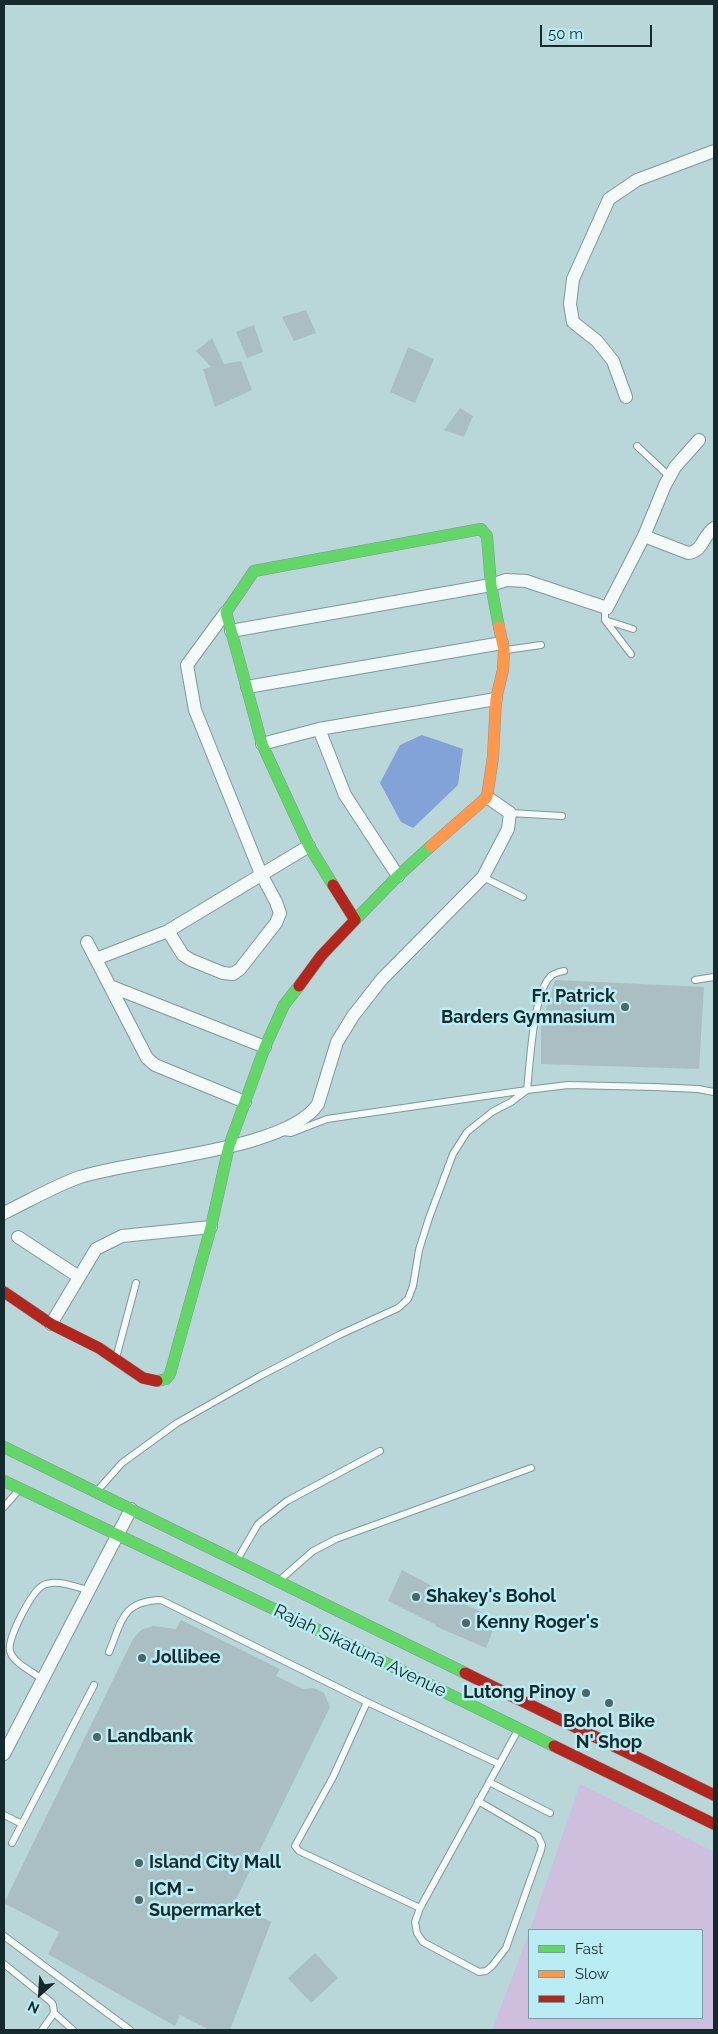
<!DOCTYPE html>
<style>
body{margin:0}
#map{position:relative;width:718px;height:2034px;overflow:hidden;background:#b9d6d8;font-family:Raleway,sans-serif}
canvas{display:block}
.frame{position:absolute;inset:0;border:5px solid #152a2c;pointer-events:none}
.legend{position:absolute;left:528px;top:1929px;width:175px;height:90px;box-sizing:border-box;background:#b9edf3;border:1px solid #779fa3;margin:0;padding:6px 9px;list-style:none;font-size:15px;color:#152a2c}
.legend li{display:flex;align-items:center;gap:10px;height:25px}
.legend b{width:25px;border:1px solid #779fa3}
.north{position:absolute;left:15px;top:1969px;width:50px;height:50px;-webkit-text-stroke:4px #b9edf3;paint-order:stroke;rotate:206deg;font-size:14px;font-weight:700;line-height:20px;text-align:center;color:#152a2c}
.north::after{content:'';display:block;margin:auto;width:18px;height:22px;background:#152a2c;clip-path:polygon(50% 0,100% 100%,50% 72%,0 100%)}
.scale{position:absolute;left:540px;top:25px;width:112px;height:22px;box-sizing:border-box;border:2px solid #152a2c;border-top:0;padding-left:6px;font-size:15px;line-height:18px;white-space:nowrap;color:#152a2c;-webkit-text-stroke:4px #b9edf3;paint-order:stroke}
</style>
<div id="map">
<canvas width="718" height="2034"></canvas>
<div class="frame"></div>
<ul class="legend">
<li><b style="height:6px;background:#63d668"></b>Fast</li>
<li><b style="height:6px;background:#ff974d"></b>Slow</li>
<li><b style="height:6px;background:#b3261e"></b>Jam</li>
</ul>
<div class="north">N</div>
<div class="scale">50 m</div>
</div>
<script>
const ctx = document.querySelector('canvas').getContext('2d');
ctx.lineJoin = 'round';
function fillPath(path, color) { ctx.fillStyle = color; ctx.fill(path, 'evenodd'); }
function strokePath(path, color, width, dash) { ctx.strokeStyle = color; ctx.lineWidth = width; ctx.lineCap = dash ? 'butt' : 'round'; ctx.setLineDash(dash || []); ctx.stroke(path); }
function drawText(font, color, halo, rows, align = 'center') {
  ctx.font = font + ' Raleway,sans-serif'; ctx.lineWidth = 5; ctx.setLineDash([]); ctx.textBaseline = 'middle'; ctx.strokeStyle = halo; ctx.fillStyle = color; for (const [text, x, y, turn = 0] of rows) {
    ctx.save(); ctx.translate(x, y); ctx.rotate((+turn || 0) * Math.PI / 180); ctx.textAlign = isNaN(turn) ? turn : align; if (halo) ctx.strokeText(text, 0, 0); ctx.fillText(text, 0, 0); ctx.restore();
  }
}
const green = new Path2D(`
 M 580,1784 L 714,1852 L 714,2030 L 492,2030 L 529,1933 L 529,2018 L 702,2018 L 702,1930 L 530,1930 Z`);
const water = new Path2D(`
 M 422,735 L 463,749 L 458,785 L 413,828 L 401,822 L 380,783 L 400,745 Z`);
const building = new Path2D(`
 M 306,310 L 316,333 L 294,341 L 282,317 Z
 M 254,325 L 263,352 L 247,358 L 236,332 Z
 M 212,338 L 224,364 L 241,361 L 252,390 L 215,407 L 203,369 L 211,367 L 196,351 Z
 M 408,347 L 434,359 L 415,403 L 390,392 Z
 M 460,408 L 473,416 L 464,437 L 444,430 Z
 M 555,980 L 704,987 L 699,1069 L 541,1064 L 541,1027 Z
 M 402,1570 L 443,1592 L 442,1594 L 497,1619 L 486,1648 L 435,1626 L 436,1625 L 388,1601 Z
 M 181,1620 L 280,1669 L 276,1676 L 303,1689 L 314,1688 L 324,1693 L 330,1707 L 234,1903 L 271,1922 L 230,2030 L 210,2030 L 180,2015 L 175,2026 L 48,1954 L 59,1932 L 4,1903 L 133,1639 L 141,1630 L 153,1626 L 176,1629 Z
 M 315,1953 L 338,1978 L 311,2003 L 288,1978 Z`);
const lane = new Path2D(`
 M 637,446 L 670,477
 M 607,608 L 605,613 L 605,620 L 631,654
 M 605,620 L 633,629
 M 506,650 L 541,645
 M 510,813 L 562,816
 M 483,877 L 523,897
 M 695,980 L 714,977
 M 283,1132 L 291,1133 L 327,1119 L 527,1090 C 530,1064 533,994 550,977 C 553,973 559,972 564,971
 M 116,1358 L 136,1283
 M 97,1491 L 122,1463 L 177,1423 L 260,1376 L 339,1335 L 398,1308 L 408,1299 L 413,1286 L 419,1250 L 429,1218 L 453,1154 L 467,1132 L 492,1112 L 511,1102 L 527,1090 L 568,1085 L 654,1087 L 698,1089 L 714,1092
 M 4,1507 L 18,1491
 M 237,1560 L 258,1524 L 287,1501 L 380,1451
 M 281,1579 L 313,1551 L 336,1539 L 531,1468
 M 109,1652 C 122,1621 122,1601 161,1600 L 367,1702
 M 42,1679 C 33,1672 13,1663 10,1651 C 7,1639 31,1593 42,1586 C 54,1578 75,1587 88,1590
 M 489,1782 L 550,1813
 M 478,1801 L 538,1836 L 542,1845 L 541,1850 L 506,1948 L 492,1966 L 486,1971 L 479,1972 L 423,1942 L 417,1933 L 415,1922 L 420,1908 L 518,1730
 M 4,1815 L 20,1823
 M 12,1843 L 94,1685
 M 420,1908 L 299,1851 L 295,1846 L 333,1777 L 367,1702 L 499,1764
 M 4,1936 L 130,2030
 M 4,1964 L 51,2002 L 53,2005 L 54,2013
 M 42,2030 L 54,2013 L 73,2030`);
const street = new Path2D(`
 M 626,397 L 613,361 L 597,341 L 573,322 L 570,304 L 573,279 L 609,199 L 637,180 L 714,151
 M 644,536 L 665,485 L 675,467 L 699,440
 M 231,631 L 491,585 L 506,580 L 526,581 L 607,608 L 644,536 L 688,553 C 703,552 703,535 714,528
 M 247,687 L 502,643
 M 319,729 L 345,795 L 398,876
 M 262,744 L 319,729 L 496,699
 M 168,931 L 183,955 L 191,960 L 223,973 L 233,974 L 240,969 L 276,923 L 280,913 L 276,902 L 261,874 L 195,710 L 187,665 L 226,612
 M 87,942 L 147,1058 L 155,1065 L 245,1102
 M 96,959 L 168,931 L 309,846
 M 110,986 L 265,1047
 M 4,1213 C 29,1201 54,1186 80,1177 C 134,1159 287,1151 318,1104 L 337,1042 L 353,1016 L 382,979 L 483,877 L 508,829 L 510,813 L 487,797
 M 18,1237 L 79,1277
 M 51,1324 L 96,1249 L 122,1236 L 211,1227
 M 4,1754 L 131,1509`);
const fast = new Path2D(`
 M 333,885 L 309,846 L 262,744 L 226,612 L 254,571 L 481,529 L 487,536 L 491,585 L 499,627
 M 355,920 L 398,876 L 431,846
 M 157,1381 L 166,1379 L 170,1374 L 211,1227 L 229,1146 L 265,1047 L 284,1005 L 299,986
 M 4,1447 L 465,1673
 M 4,1481 L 335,1638 L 554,1746`);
const slow = new Path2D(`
 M 431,846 L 487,797 L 493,757 L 496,699 L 503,670 L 504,650 L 499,627`);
const jam = new Path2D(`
 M 299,986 L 321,956 L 355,920 L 333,885
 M 4,1292 L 51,1324 L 99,1348 L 143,1378 L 157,1381
 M 465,1673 L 714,1795
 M 554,1746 L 714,1824`);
const markers = [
 [625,1007,5,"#4e6668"],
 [416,1597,5,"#4e6668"],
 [466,1623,5,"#4e6668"],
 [142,1658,5,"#4e6668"],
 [586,1693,5,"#4e6668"],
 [609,1703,5,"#4e6668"],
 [97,1737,5,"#4e6668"],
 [139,1863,5,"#4e6668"],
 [139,1900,5,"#4e6668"]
];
const poiNames = [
 ["Fr. Patrick",615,997,"right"],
 ["Barders Gymnasium",615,1018,"right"],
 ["Shakey's Bohol",426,1597],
 ["Kenny Roger's",476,1623],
 ["Jollibee",152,1658],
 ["Lutong Pinoy",576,1693,"right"],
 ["Bohol Bike",609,1722,"center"],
 ["N' Shop",609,1743,"center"],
 ["Landbank",107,1737],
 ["Island City Mall",149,1863],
 ["ICM -",149,1890],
 ["Supermarket",149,1911]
];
const streetNames = [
 ["Rajah Sikatuna Avenue",360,1651,26]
];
fillPath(green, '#cdbfdd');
fillPath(water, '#82a2d8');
fillPath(building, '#a9bfc3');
strokePath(lane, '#819799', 8);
strokePath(street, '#819799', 14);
strokePath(fast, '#819799', 12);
strokePath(slow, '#819799', 12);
strokePath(jam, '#819799', 12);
strokePath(lane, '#f4f9f9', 6);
strokePath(street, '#f4f9f9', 12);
strokePath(fast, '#63d668', 11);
strokePath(slow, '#ff974d', 11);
strokePath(jam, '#b3261e', 11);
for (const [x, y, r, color] of markers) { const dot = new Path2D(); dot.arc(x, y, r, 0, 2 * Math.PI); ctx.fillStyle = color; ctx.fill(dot); strokePath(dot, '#b9edf3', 2); }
drawText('bold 18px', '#152a2c', '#b9edf3', poiNames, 'left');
drawText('18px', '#152a2c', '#b9edf3', streetNames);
</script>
